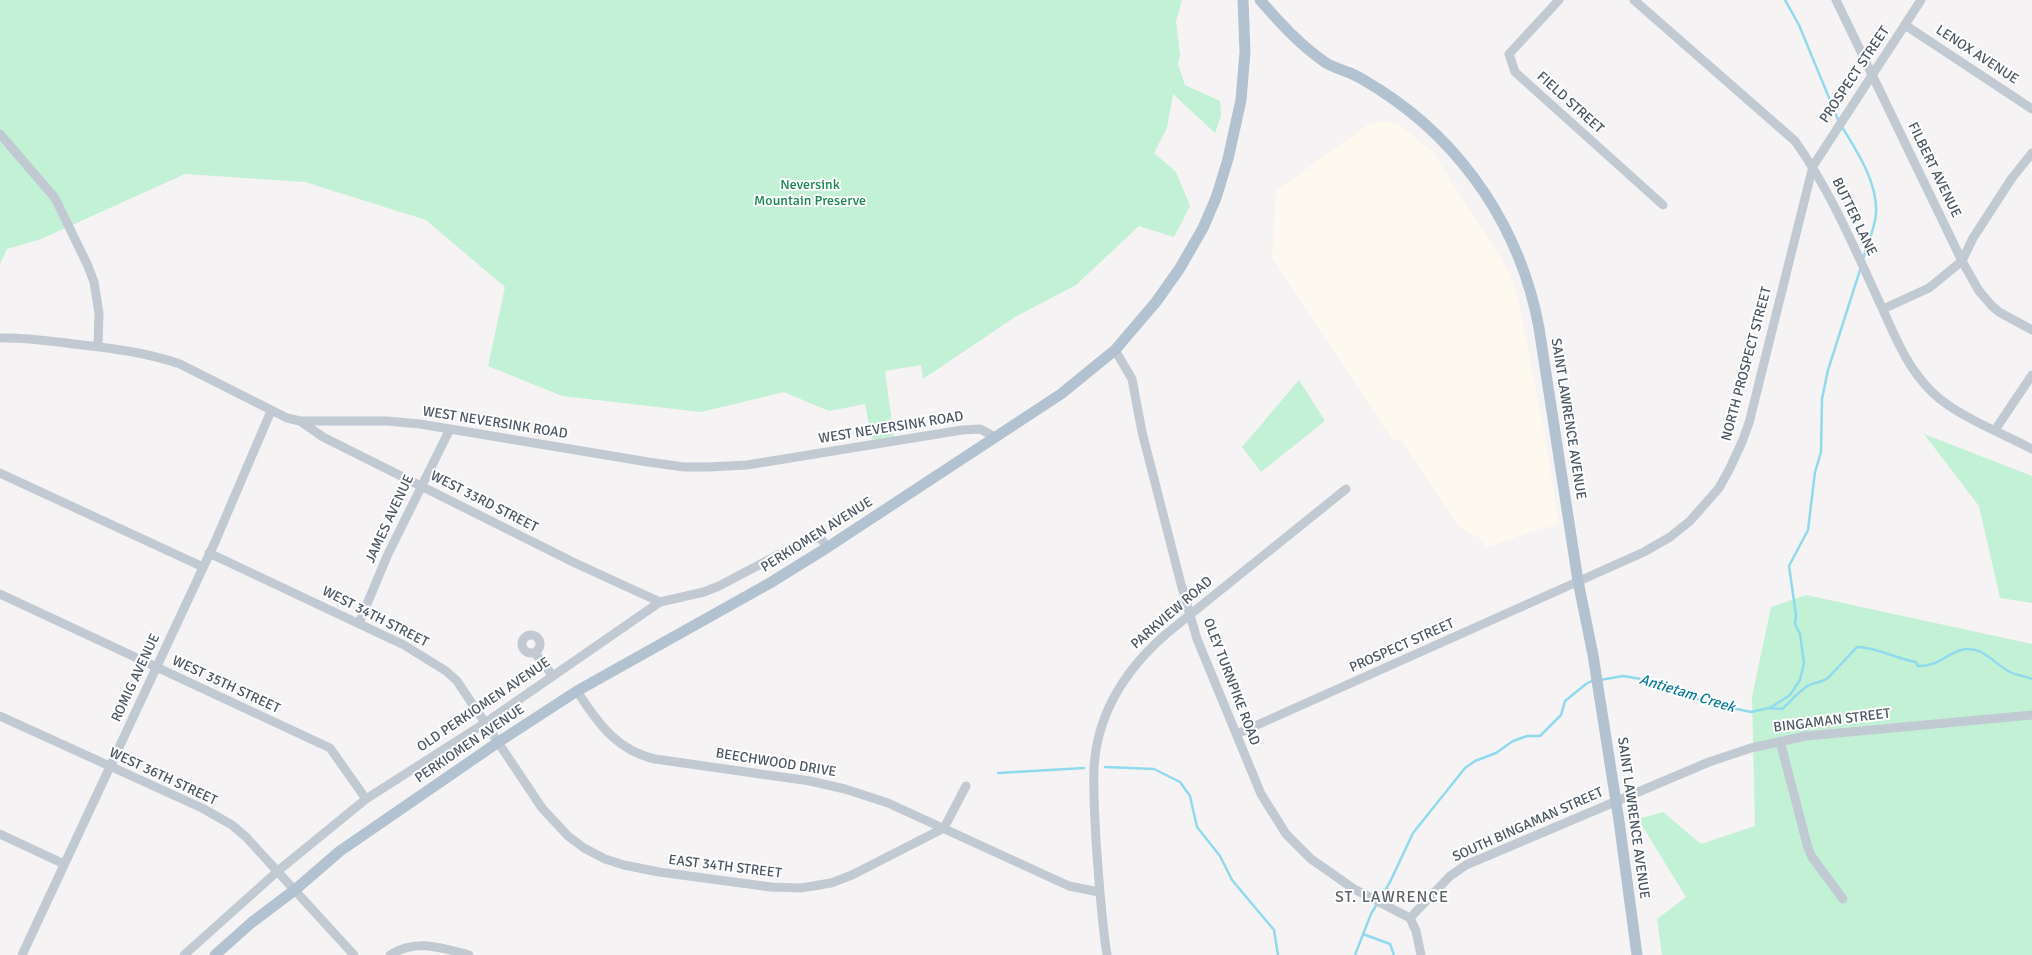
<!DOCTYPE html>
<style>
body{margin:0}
canvas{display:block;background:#f5f3f3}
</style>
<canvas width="2032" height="955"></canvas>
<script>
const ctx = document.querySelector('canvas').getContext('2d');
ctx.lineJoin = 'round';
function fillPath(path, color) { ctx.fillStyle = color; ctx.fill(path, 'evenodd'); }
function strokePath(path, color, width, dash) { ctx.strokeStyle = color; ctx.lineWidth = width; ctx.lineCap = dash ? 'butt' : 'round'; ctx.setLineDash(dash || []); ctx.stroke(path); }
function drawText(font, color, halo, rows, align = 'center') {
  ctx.font = font + ' Signika,sans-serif'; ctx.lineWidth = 4; ctx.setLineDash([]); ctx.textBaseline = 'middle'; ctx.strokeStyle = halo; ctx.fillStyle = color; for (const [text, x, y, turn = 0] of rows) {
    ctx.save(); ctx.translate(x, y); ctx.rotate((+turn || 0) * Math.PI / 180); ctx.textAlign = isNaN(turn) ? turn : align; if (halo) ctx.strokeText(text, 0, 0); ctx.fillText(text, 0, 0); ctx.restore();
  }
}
const commercial = new Path2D(`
 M 1385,121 L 1402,127 L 1432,151 L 1508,270 L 1517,294 L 1544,431 L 1559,523 L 1485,548 L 1482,539 L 1470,534 L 1460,527 L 1402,441 L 1392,439 L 1272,257 L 1276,191 L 1369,124 Z`);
const green = new Path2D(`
 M 0,0 L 1182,0 L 1176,21 L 1180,55 L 1178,64 L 1185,85 L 1220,101 L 1221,116 L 1215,133 L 1173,94 L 1167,128 L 1154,153 L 1176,172 L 1190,206 L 1174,237 L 1139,226 L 1076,285 L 1015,317 L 923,379 L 921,365 L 885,371 L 894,437 L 872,440 L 865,404 L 829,411 L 784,392 L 701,412 L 562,396 L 488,366 L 505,287 L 426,220 L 305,182 L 185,174 L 41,239 L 7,249 L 0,264 Z
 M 1299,380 L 1325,421 L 1261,472 L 1242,447 Z
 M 1924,434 L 2032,476 L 2032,603 L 2000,598 L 1979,506 Z
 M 1806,595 L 2032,644 L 2032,955 L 1662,955 L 1657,919 L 1686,897 L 1638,819 L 1663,812 L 1701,844 L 1755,826 L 1752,697 L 1771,607 Z`);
const stream = new Path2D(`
 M 1785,0 L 1799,25 L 1839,122
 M 1842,127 C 1857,151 1878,183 1876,214 C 1875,228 1867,245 1863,259
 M 1600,680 L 1623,676 L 1647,680 L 1660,684 L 1674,693 L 1732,708 L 1751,712 L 1769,708 L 1782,709 C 1790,702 1797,693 1806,687 C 1813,682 1822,683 1828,678 L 1857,647 C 1877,647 1896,659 1916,662 L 1918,666 C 1940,666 1944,655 1961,650 C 1981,644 1994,664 2010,672 C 2016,675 2025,676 2032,679
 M 1770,708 L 1790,695 L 1800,680 L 1804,663 L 1800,634 L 1795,624 L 1796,615 L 1789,566 L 1808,530 L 1815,472 L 1821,452 L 1822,399 L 1828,370 L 1861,267
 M 1105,767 L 1154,769 L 1180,782 L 1190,796 L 1197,827 L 1220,856 L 1232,880 L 1274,930 L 1278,955
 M 998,773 L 1084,768
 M 1363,934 L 1390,944 L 1394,955
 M 1355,955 L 1371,914 L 1390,882 L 1413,833 L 1465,768 L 1475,761 L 1496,753 L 1513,741 L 1527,736 L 1540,736 L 1561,715 L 1565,701 L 1586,684 L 1594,680`);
const minor = new Path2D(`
 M 1559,0 L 1509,54 L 1515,72 L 1663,205
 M 1634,0 L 1795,141 C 1830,190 1853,245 1878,299 C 1894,333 1905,366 1933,393 C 1957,416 2002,433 2032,449
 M 1836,0 L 1962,261 L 1979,291 L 1992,306 L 1999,312 L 2032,330
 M 1905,25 L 2032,109
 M 0,134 L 55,198 L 88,266 L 94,282 L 99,313 L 98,347
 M 1883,309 L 1929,288 L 1962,261 L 1973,238 L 2012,178 L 2032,153
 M 0,338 C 25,337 49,341 74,344 C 110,348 145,352 180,364 L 287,418 L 300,421 L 387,421 L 420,424 L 648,462 L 684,467 L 708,467 L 747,465 L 962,430 L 980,429 L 995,437
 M 1115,350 L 1132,379 L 1142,432 L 1181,584 L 1197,639 L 1261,794 L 1286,834 L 1311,859 L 1354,889 L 1410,918 L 1416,931 L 1421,955
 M 300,421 L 323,437 L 575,563 L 660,602
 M 1995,430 L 2032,375
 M 0,473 L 203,567
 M 209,553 L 404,645 L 446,671 L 457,681 L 542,808 L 568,836 L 584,848 L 605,859 L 624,865 L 659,872 L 771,887 L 801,888 L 831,883 L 852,875 L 944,828 L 966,786
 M 0,594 L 330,748 L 366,799
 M 359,623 L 388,554 L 450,429
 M522 644a9 9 0 1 1 18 0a9 9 0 1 1-18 0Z
 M 535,653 L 553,676
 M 577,691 C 597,722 616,750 655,759 L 810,781 L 845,789 L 888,803 L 1069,886 L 1099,892
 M 0,716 L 202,808 L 232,825 L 246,837 L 354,955
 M 1237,734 L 1644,552 L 1670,537 L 1690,521 L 1719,488 L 1730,468 L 1742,442 L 1749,423 L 1813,166 L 1921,0
 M 1780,741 L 1808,848 L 1812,857 L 1843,899
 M 0,834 L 64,864
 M 1410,918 L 1450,876 L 1466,865 L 1709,762 L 1751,748 L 1806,736 L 2032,715
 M 22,955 L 215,542 L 271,411
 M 184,955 L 279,870 L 366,799 L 485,723 L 660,602 L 704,592 L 719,586 L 810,538 L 820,538 L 828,547
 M 390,955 C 416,938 442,948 469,955
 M 1107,955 C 1101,917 1099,879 1096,841 C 1095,817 1093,793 1094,768 C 1097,714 1126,669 1166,634 L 1346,489`);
const major = new Path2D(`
 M 1260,0 C 1280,23 1300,45 1326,63 C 1333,67 1342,70 1350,73 C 1360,77 1370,84 1380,90 C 1464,144 1521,230 1539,328 L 1578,581 L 1593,655 L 1619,821 L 1637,955
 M 215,955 L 251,923 L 296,889 L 340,851 L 497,743 L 577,691 L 770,583 L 828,547 L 1061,394 L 1115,350 L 1156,302 L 1180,268 L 1203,228 L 1216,198 L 1228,159 L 1241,100 L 1245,52 L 1243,0`);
const streetNames = [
 ["LENOX AVENUE",1977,55,33],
 ["PROSPECT STREET",1855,75,-56],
 ["FIELD STREET",1570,103,42],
 ["FILBERT AVENUE",1934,170,64],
 ["BUTTER LANE",1854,217,64],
 ["NORTH PROSPECT STREET",1747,364,-75],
 ["SAINT LAWRENCE AVENUE",1568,419,81],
 ["WEST NEVERSINK ROAD",495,423,9],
 ["WEST NEVERSINK ROAD",891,428,-9],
 ["WEST 33RD STREET",484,502,27],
 ["JAMES AVENUE",390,519,-65],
 ["PERKIOMEN AVENUE",817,535,-32],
 ["PARKVIEW ROAD",1172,613,-41],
 ["WEST 34TH STREET",375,617,27],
 ["PROSPECT STREET",1402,646,-24],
 ["ROMIG AVENUE",136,678,-65],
 ["OLEY TURNPIKE ROAD",1231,682,69],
 ["WEST 35TH STREET",226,685,25],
 ["OLD PERKIOMEN AVENUE",484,705,-34],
 ["BINGAMAN STREET",1832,721,-7],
 ["PERKIOMEN AVENUE",470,744,-34],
 ["BEECHWOOD DRIVE",776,763,9],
 ["WEST 36TH STREET",163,777,25],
 ["SAINT LAWRENCE AVENUE",1633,818,82],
 ["SOUTH BINGAMAN STREET",1528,825,-24],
 ["EAST 34TH STREET",725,867,7]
];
const parkNames = [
 ["Neversink",810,185],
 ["Mountain Preserve",810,201]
];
const waterNames = [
 ["Antietam Creek",1687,694,17]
];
const quarterNames = [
 ["ST. LAWRENCE",1392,898]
];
fillPath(commercial, '#fdf9ef');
fillPath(green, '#c3f1d5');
strokePath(stream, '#90daee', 2.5);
strokePath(minor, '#c1cad2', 9);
strokePath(major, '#b3c2d1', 11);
drawText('14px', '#4a5661', '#fff', streetNames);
drawText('14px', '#17864f', '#fff', parkNames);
drawText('italic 15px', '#0c7c9b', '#fff', waterNames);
ctx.letterSpacing = '1px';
drawText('16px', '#5f6368', '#fff', quarterNames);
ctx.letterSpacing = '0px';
</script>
